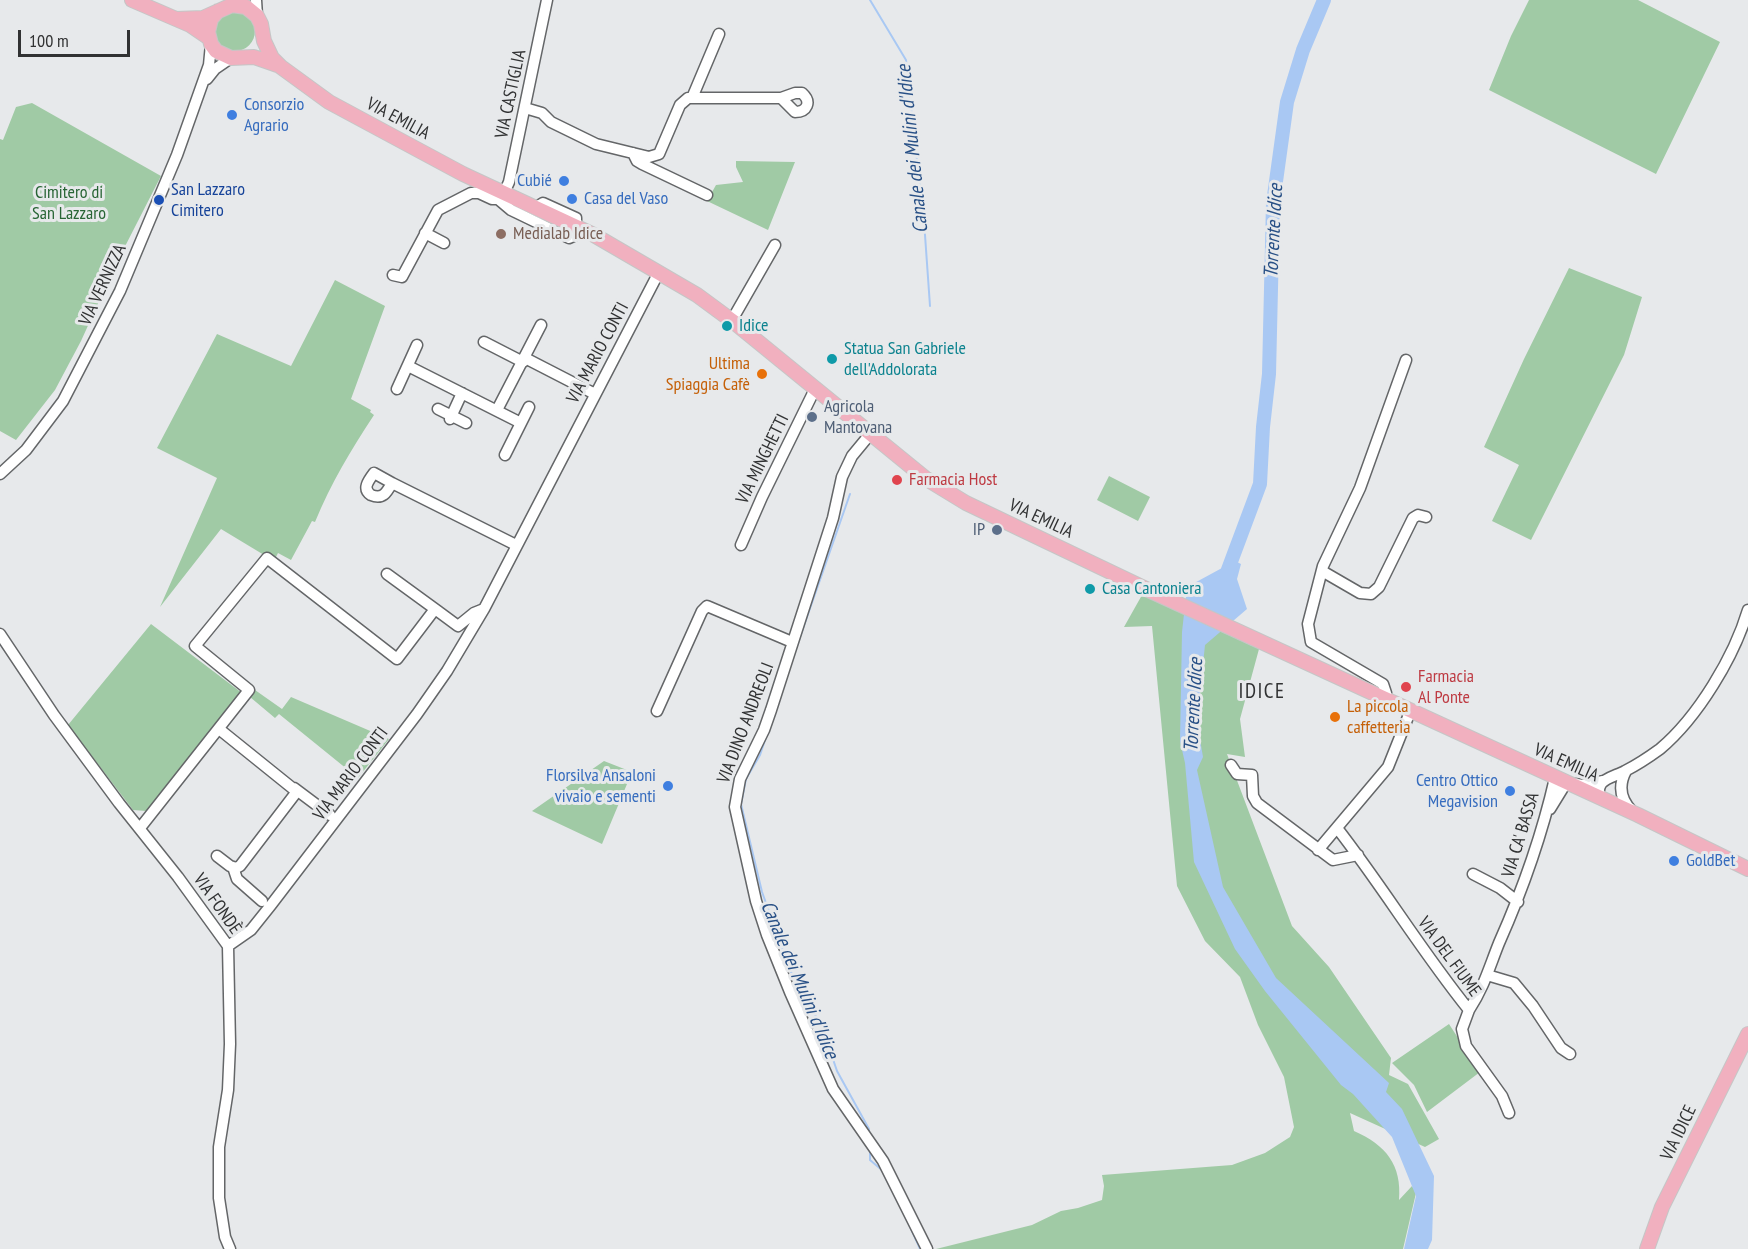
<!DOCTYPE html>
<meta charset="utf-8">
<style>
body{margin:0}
#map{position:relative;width:1748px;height:1249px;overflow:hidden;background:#e7e9eb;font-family:"PT Sans Narrow",sans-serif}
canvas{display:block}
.scale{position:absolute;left:18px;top:30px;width:112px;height:27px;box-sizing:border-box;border:3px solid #313233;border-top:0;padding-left:8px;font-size:18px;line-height:21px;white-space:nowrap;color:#313233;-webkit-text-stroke:4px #e7e9eb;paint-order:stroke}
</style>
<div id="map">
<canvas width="1748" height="1249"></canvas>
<div class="scale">100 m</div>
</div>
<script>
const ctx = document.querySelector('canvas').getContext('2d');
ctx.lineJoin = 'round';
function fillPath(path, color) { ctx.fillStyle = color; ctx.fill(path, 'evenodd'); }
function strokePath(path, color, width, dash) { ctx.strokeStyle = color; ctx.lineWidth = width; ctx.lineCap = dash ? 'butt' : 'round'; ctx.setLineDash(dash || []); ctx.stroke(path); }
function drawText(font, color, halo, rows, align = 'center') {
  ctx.font = font + ' "PT Sans Narrow",sans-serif'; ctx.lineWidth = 6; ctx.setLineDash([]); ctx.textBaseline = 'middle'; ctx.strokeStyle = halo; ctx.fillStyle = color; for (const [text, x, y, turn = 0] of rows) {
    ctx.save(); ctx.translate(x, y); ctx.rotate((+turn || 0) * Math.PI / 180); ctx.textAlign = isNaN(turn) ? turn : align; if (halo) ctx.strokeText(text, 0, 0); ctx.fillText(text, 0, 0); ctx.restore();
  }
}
const green = new Path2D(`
 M 1529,0 L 1638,0 L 1720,42 L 1656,174 L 1489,90 L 1511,36 Z
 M215 31a20 20 0 1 1 40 0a20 20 0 1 1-40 0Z
 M 32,103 L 161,176 L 116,264 L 81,341 L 55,390 L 16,440 L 0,431 L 0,139 L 3,140 L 16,107 Z
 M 736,161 L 795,162 L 768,230 L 707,201 L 716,185 L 743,182 L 736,167 Z
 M 1569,268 L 1642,297 L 1624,355 L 1531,540 L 1492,521 L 1519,465 L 1484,447 L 1524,359 Z
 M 335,280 L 385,306 L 351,399 L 371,410 L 370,412 L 374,415 C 351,450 331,483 315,522 L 312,521 L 291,560 L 278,553 L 274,561 L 221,529 L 160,607 L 217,478 L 157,448 L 217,334 L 291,366 Z
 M 1109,476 L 1150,497 L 1138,521 L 1097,500 Z
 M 1142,595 L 1259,649 L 1240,719 L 1245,757 L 1227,754 L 1292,926 L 1329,967 L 1391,1058 L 1389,1075 L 1408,1084 L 1439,1139 L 1425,1147 L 1350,1113 L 1354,1131 C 1386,1145 1402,1165 1399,1200 L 1412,1186 L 1416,1193 L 1403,1249 L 936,1249 L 1032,1225 L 1061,1211 L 1078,1208 L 1102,1200 L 1104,1186 L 1102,1175 L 1232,1165 L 1265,1153 L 1290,1137 L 1294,1127 L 1284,1077 L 1258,1025 L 1240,977 L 1205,941 L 1177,886 L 1152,626 L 1124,627 Z
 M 151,624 L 242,693 L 146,811 L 133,810 L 68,725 Z
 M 255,690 L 282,709 L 291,697 L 389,739 L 358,778 L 279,714 L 275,718 L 250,697 Z
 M 604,761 L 632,772 L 602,844 L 532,811 Z
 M 1449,1024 L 1480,1072 L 1427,1112 L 1414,1085 L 1392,1063 Z`);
const water = new Path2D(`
 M 1227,557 L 1241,564 L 1237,579 L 1247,609 L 1205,645 L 1197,722 L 1203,757 L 1197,770 L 1223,887 L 1276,978 L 1389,1083 L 1386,1092 L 1402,1109 L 1434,1176 L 1432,1240 L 1428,1249 L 1404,1249 L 1416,1196 L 1392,1137 L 1353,1094 L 1341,1085 L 1265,991 L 1235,949 L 1194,862 L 1185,763 L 1180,741 L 1182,632 L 1187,587 L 1222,568 Z`);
const stream = new Path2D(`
 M 870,0 L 906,60 L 925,235 L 930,306
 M 792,660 L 850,494
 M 766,737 L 760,755 L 746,779 L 741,804 L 762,892 L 791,972 L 822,1027 L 837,1071 L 869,1129 L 869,1134
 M 870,1149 L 870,1160 L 883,1171
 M 909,1224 L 920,1249`);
const river = new Path2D(`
 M 1226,575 L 1260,484 L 1263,427 L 1269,374 L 1273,203 L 1287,102 L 1303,50 L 1324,0`);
const minor = new Path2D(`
 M 256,0 L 257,16
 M 207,79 L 215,69 L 231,58
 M 692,98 L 719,34
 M 525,108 L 542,113 L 551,122 L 596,144 L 649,157 L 659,154 L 680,105 L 688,98 L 781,98 L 795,112 C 807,112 812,102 802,93 L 795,93 L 781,98
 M 633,153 L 637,161 L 642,164 L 707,195
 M 498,199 L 511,210 L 569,238 L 584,231
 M 535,208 L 543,203 L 576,218 L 576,227
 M 425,233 L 444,243
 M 393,275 L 402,277 L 438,210 L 471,193 L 479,193 L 492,199 L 498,199 L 504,193 L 509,182 L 547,0
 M 732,320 L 775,245
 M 484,342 L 523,362
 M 525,358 L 595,394
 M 408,366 L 521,423
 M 397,389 L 417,345
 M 438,409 L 466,423
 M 497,410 L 541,325
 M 450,419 L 462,393
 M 871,433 L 852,456 L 842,477 L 833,518 L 771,710 L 764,730 L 740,779 L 735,807 L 756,901 L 767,935 L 790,992 L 833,1089 L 883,1161 L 927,1249
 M 505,455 L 529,407
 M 374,473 L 392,483 C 387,492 383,500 371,495 C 362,489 368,481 374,473 Z
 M 0,474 L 26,450 L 63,401 L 120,291 L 177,155 L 209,65 L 211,44
 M 392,483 L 516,545
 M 741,545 L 762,497 L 815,389
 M 1322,571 L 1360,593 L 1371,594 L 1379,587 L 1413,518 L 1418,515 L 1426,517
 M 387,574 L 435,609
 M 0,634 L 54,715 L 119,803 L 178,877 L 228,946 L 230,1044 L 228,1090 L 219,1147 L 219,1198 L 225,1237 L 230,1249
 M 1385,700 L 1386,693 L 1383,684 L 1311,642 L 1308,624 L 1323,566 L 1360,488 L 1406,360
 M 657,711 L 702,611 L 707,606 L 792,642
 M 1231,765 L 1237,774 L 1252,775 L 1253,796 L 1257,803 L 1333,860 L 1358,855
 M 1626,771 C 1618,786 1620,799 1632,811
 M 294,788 L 330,815
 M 1600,798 C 1598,793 1598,789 1601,784 C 1605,778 1618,775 1625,771 C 1637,765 1649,757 1660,749 C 1698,717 1734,657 1748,610
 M 1550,809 L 1566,783 L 1583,785 L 1603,781
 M 140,828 L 249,690 L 195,646 L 267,558 L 397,659 L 435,609 L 458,626 L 474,613 L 484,609
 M 1337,828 C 1383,887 1422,952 1469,1010 L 1462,1029 L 1466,1046 L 1502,1096 L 1509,1113
 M 1318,850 L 1388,767 L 1410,712
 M 217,856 L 230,866 L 236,868 L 240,866 L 295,794 L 296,791 L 219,729
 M 233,867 L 237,879 L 262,901
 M 1473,874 L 1500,888 L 1518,902
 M 228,946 L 251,930 L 271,905 L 417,714 L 447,671 L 484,609 L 659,272
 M 1487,975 L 1514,983 L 1533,1006 L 1561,1048 L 1570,1054
 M 1469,1010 C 1484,987 1489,968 1499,943 C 1523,889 1542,835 1555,778`);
const major = new Path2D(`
 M 132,0 L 190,25 L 209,38
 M 218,11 L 211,19 L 208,32 L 211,44 L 216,51 L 231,58 L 254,57 L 277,65
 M 176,19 L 203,18 L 232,5 L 246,7 L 257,16 L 261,24 L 264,41 L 272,58 L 281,67 L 329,102 L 463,174 L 594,235 L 697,295 L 735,323 L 925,478 L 966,503 L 1144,588 L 1638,815 L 1748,869
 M 1647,1249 L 1662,1207 L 1748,1034`);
const markers = [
 [232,115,6,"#3f7fe0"],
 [564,181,6,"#3f7fe0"],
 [572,199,6,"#3f7fe0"],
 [159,200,6,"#1a4fb4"],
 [501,234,6,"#8d6e63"],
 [727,326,6,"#0f9aa8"],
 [832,359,6,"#0f9aa8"],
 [762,374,6,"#e8710a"],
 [812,417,6,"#5c6f8a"],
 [897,480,6,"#e0444e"],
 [997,530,6,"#5c6f8a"],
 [1090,589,6,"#0f9aa8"],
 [1406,687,6,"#e0444e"],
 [1335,717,6,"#e8710a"],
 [668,786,6,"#3f7fe0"],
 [1510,791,6,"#3f7fe0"],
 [1674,861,6,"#3f7fe0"]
];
const streetNames = [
 ["VIA CASTIGLIA",511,94,-78],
 ["VIA EMILIA",398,119,28],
 ["VIA VERNIZZA",103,285,-65],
 ["VIA MARIO CONTI",598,353,-62],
 ["VIA MINGHETTI",763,459,-64],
 ["VIA EMILIA",1041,519,25],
 ["VIA DINO ANDREOLI",746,723,-69],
 ["VIA EMILIA",1566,763,24],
 ["VIA MARIO CONTI",351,774,-53],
 ["VIA CA' BASSA",1521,835,-73],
 ["VIA FONDÈ",217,904,55],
 ["VIA DEL FIUME",1449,957,54],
 ["VIA IDICE",1679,1133,-64]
];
const shopNames = [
 ["Consorzio",244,105],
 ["Agrario",244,126],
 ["Cubié",552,181,"right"],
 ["Casa del Vaso",584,199],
 ["Florsilva Ansaloni",656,776,"right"],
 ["vivaio e sementi",656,797,"right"],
 ["Centro Ottico",1498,781,"right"],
 ["Megavision",1498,802,"right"],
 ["GoldBet",1686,861]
];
const transitNames = [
 ["San Lazzaro",171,190],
 ["Cimitero",171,211]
];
const parkNames = [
 ["Cimitero di",69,193],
 ["San Lazzaro",69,214]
];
const educationNames = [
 ["Medialab Idice",513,234]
];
const cultureNames = [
 ["Idice",739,326],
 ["Statua San Gabriele",844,349],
 ["dell'Addolorata",844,370],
 ["Casa Cantoniera",1102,589]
];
const foodNames = [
 ["Ultima",750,364],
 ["Spiaggia Cafè",750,385],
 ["La piccola",1347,707,"left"],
 ["caffetteria",1347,728,"left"]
];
const serviceNames = [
 ["Agricola",824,407],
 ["Mantovana",824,428],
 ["IP",985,530,"right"]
];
const healthNames = [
 ["Farmacia Host",909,480],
 ["Farmacia",1418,677],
 ["Al Ponte",1418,698]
];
const waterNames = [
 ["Canale dei Mulini d'Idice",913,149,-96],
 ["Torrente Idice",1274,231,-87],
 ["Torrente Idice",1194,705,-87],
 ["Canale dei Mulini d'Idice",799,980,67]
];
const quarterNames = [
 ["IDICE",1262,692]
];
fillPath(green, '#a0caa5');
fillPath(water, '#a9c8f3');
strokePath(stream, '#a9c8f3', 2);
strokePath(river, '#a9c8f3', 14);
strokePath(minor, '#646668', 13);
strokePath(major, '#c5c6c6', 16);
strokePath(minor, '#fff', 10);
strokePath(major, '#f1b0bf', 14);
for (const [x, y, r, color] of markers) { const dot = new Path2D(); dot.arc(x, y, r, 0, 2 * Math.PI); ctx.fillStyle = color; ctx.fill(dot); strokePath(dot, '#e7e9eb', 2); }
drawText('18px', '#313233', '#e7e9eb', streetNames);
drawText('18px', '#366cbe', '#e7e9eb', shopNames, 'left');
drawText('18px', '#164399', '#e7e9eb', transitNames, 'left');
drawText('18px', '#286535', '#e7e9eb', parkNames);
drawText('18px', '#785e54', '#e7e9eb', educationNames, 'left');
drawText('18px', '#0d838f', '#e7e9eb', cultureNames, 'left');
drawText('18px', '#c56008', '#e7e9eb', foodNames, 'right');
drawText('18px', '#4e5e75', '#e7e9eb', serviceNames, 'left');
drawText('18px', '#be3a42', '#e7e9eb', healthNames, 'left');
drawText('italic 20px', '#285086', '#e7e9eb', waterNames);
ctx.letterSpacing = '1.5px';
drawText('21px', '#313233', '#e7e9eb', quarterNames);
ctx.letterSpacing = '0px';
</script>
